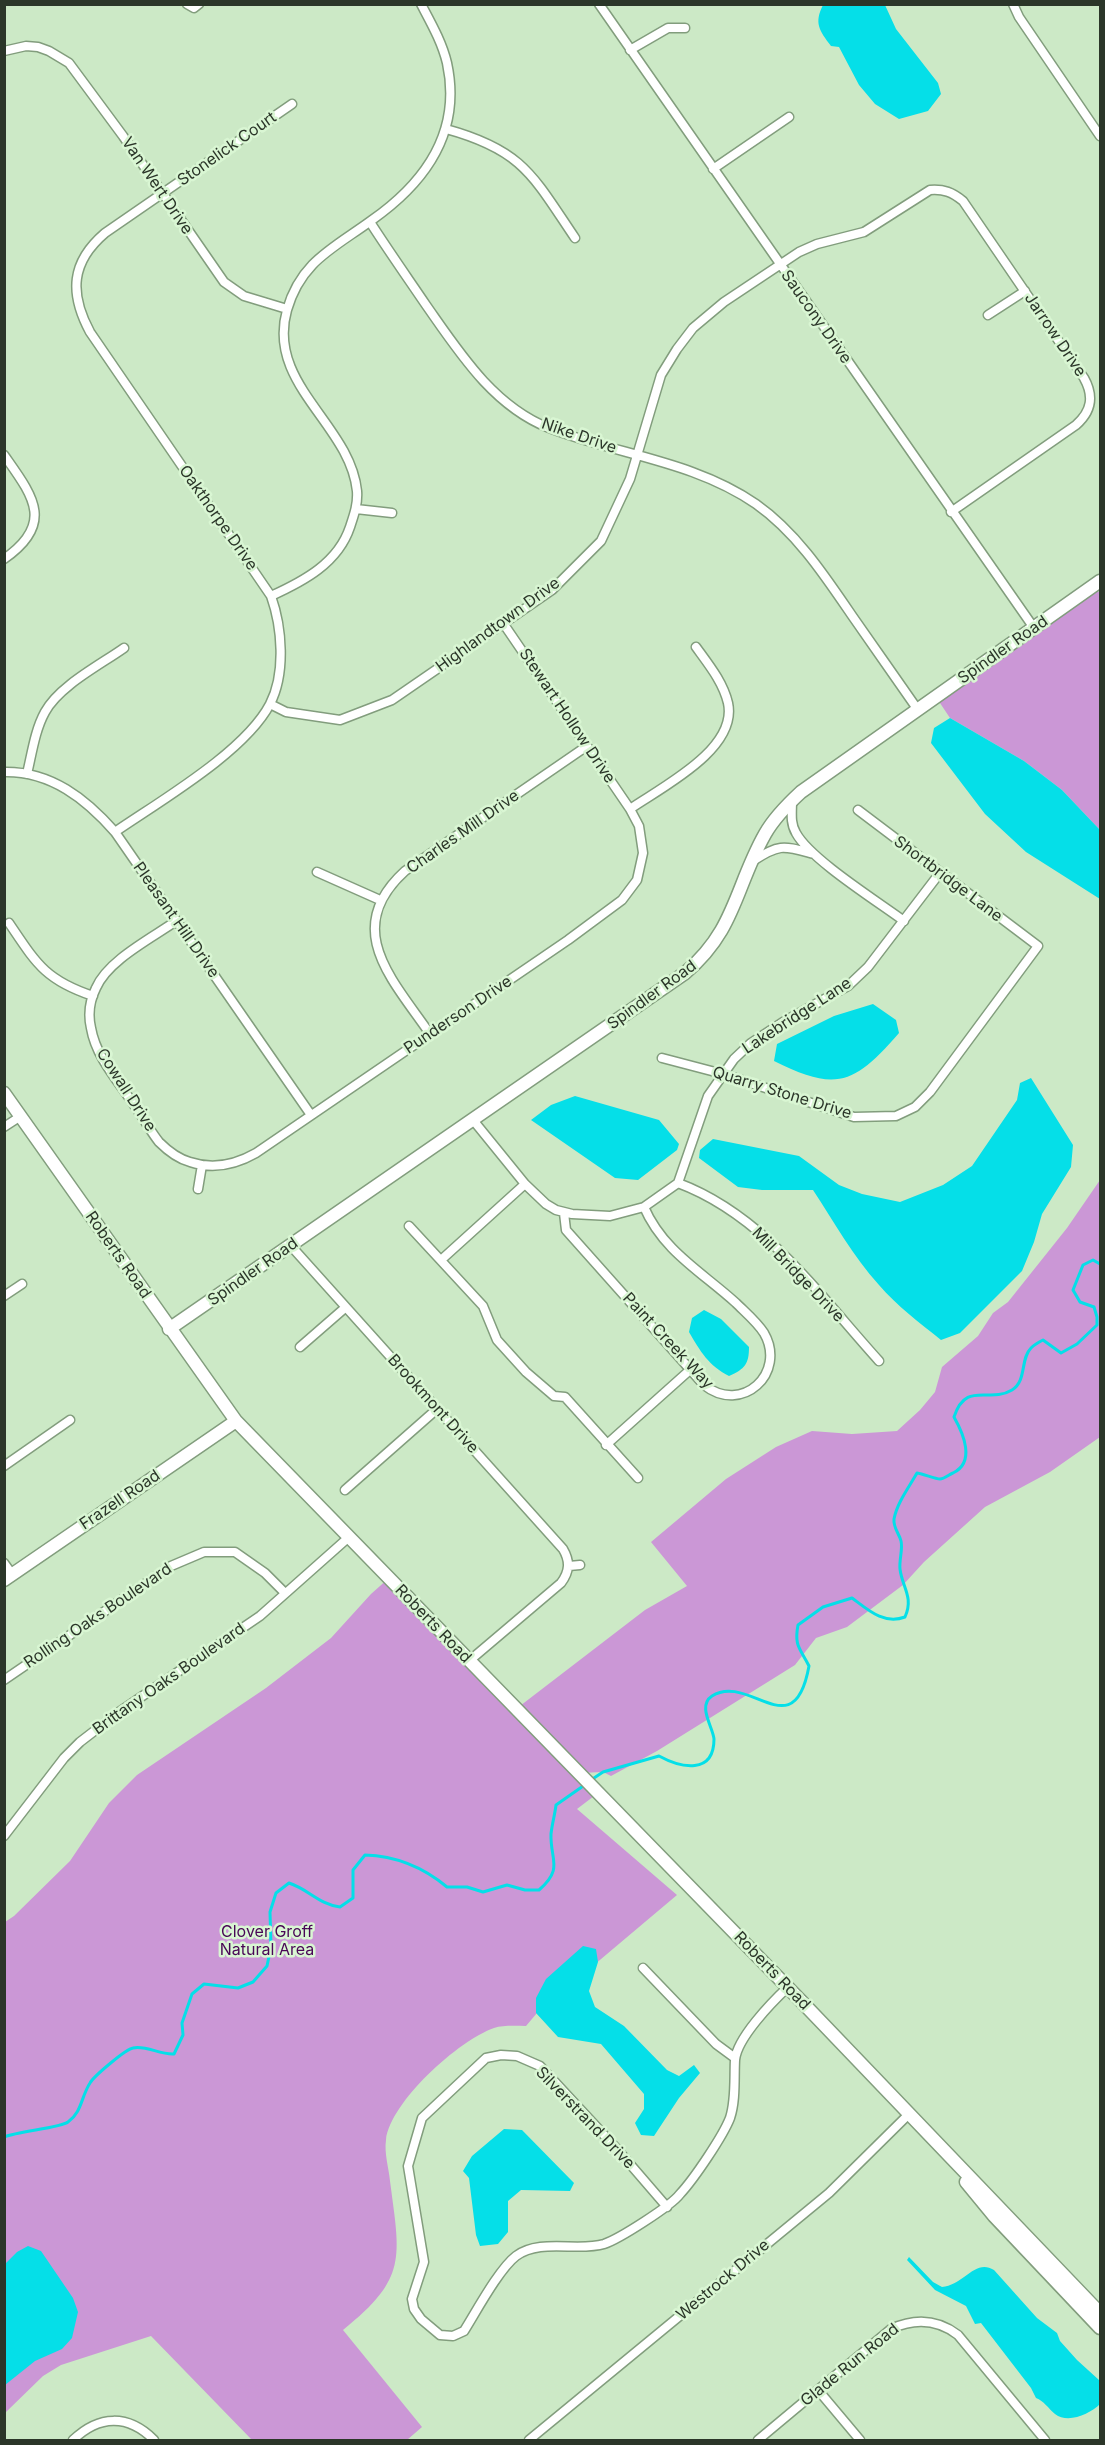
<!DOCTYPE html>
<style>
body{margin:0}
#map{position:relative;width:1105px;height:2445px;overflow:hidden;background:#cce9c6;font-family:Inter,sans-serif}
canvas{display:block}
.frame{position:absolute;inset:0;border:6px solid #2b3629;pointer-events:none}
</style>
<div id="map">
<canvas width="1105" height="2445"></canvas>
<div class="frame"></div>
</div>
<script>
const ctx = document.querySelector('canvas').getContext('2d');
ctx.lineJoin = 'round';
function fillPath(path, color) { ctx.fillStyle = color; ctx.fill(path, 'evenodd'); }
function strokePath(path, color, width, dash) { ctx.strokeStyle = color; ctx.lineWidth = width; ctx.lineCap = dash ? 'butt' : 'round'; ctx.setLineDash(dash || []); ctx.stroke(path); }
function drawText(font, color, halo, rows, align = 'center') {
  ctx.font = font + ' Inter,sans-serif'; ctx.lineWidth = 5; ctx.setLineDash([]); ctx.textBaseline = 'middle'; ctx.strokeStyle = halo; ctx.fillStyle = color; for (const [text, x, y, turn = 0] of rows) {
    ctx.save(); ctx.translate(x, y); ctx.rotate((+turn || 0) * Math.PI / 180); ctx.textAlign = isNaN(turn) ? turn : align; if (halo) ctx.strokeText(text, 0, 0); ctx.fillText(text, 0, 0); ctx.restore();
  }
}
const green = new Path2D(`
 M 1093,587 L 1100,593 L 1100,830 L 1062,790 L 1024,761 L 950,718 L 936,697 Z
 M 1100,1180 L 1100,1437 L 1050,1472 L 985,1507 L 924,1562 L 903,1585 L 847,1627 L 816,1638 L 795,1665 L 657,1751 L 611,1776 L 603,1772 L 579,1773 L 598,1793 L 577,1809 L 677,1895 L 537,2013 L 526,2026 C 516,2026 503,2025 494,2028 C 459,2040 390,2102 386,2140 C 384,2153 389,2169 390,2181 C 400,2258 408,2278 343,2330 L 422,2427 L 407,2440 L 252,2440 L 151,2336 L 61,2365 L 43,2376 L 5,2413 L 5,1922 L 14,1916 L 70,1861 L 109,1803 L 137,1775 L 266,1688 L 331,1638 L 371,1594 L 389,1578 L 516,1709 L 645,1610 L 687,1586 L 651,1542 L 726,1479 L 776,1447 L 812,1431 L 852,1434 L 897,1431 L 920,1410 L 935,1392 L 942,1367 L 978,1336 L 993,1313 L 1008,1302 L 1067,1228 Z`);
const water = new Path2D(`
 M 823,5 L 885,5 L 896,29 L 938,83 L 941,94 L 928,111 L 899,119 L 875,104 L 859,85 L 839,47 L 831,46 C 819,30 814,23 823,5 Z
 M 950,718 L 1024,761 L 1062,790 L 1100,830 L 1100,899 L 1026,852 L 985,814 L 931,743 L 934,728 Z
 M 873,1004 L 896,1020 L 899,1033 C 854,1085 836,1092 774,1061 L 777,1044 L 834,1016 Z
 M 1031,1078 L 1073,1145 L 1071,1167 L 1042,1214 L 1034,1242 L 1022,1271 L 960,1333 L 941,1340 C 920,1323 897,1306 879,1285 C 853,1256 834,1222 813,1190 L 762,1190 L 738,1187 L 699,1158 L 700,1150 L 713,1139 L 799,1156 L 839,1185 L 862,1194 L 900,1202 L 943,1185 L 972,1166 L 1017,1100 L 1020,1083 Z
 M 575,1096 L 659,1120 L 679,1144 L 677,1150 L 638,1180 L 615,1178 L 531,1120 L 551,1105 Z
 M 704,1310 L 721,1319 L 749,1347 C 749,1364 745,1369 729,1376 C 709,1366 700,1351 689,1332 L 692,1318 Z
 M 583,1946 L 596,1949 L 598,1962 L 589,1991 L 595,2007 L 624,2026 L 667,2070 L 679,2076 L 694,2065 L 700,2073 L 679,2098 L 654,2136 L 641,2135 L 635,2123 L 644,2109 L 644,2094 L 601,2044 L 558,2037 L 536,2013 L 536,1998 L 546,1979 Z
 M 504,2129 L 522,2130 L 574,2183 L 570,2191 L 521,2190 L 508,2201 L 508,2232 L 498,2244 L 480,2246 L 476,2235 L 469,2178 L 463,2171 L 472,2156 Z
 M 28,2246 L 41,2251 L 73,2298 L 78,2312 L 72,2338 L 62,2349 L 35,2361 L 5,2385 L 5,2264 L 17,2252 Z
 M 909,2257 L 933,2282 L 942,2287 C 964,2285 975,2258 994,2270 L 1037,2318 L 1057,2333 L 1060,2341 L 1077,2360 L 1099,2380 L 1100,2404 C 1090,2414 1068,2424 1055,2414 C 1048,2408 1044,2401 1036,2398 L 1031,2388 L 981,2323 L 975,2324 L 966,2306 L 935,2290 L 907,2260 Z`);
const stream = new Path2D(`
 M 591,1780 L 603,1772 L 659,1756 C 681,1768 714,1775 714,1739 C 713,1727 697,1706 712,1696 C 749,1672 794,1749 809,1666 C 800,1648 794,1646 798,1625 L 823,1607 L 852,1598 C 868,1610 884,1625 905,1617 C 914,1597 902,1587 900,1569 C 899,1560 903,1549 901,1541 C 899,1533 893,1528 894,1519 C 897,1503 909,1487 917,1473 C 924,1474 935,1479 940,1479 C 944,1479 950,1474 953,1473 C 976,1462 963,1433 954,1417 C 966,1380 989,1404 1012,1390 C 1027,1381 1020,1359 1031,1348 C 1034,1345 1039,1342 1043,1340 L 1061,1353 L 1077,1344 L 1097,1325 L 1097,1317 L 1094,1307 L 1080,1302 L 1073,1290 L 1083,1265 L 1093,1260 L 1100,1264
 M 4,2137 C 19,2131 60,2128 68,2122 C 82,2112 81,2097 90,2083 C 94,2076 126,2049 133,2048 C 146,2045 160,2055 174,2054 L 183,2035 L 182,2023 L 192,1994 L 204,1984 L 238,1988 L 253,1982 L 267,1966 L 271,1947 L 270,1912 L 276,1893 L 289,1883 C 308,1889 320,1905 340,1907 L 353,1898 L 353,1870 L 365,1855 C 397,1856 423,1867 447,1887 L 467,1887 L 483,1892 L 507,1885 L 525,1890 L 539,1890 C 564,1868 550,1860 551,1834 C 552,1824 555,1814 556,1805 L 586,1784`);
const street = new Path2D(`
 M 187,4 L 194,8 L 199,4
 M 599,4 L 1034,628
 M 1013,4 L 1019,17 L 1100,136
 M 630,50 L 668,28 L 685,28
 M 4,51 L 26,46 L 38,47 L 49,51 L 69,63 L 123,136 L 224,282 L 244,296 L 287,309
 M 446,129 C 523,150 533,176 575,238
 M 713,169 L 789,117
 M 370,222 C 388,250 407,277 426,305 C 459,352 493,406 549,428 C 618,455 694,461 756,504 C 797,533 825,576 853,617 C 875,648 896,679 918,710
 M 988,315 L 1025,291
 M 4,455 C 32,495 56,523 4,559
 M 356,509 L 392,513
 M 271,596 C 304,581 338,563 350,527 C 354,515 358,504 357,491 C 350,424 266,384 287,310 C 301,261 334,248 372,220 C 426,182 462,132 447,63 C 442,42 431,23 421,4
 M 270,704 L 286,712 L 340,720 L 392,700 L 552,590 L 601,541 L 630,479 L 661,375 L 677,349 L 693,328 L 724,302 L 799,252 L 817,244 L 864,232 L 930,190 C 944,189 952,192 963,201 L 1084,378 C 1094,396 1092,411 1076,425 L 951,512
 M 4,772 C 51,771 86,799 115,832 L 311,1115
 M 27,774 C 32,753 35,730 45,712 C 59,686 100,665 124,648
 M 792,801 C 792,812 790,823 796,833 C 810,859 877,901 904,921
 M 630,809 C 662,787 738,749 728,703 C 723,682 709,665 696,647
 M 115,832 C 160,801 245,752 270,704 C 286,673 282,627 271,596 L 90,332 C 69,293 71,262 105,233 L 292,104
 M 753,861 C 780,843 784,846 814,854
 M 317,872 L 380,900
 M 176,921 C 152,938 108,960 96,988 C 90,1000 88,1015 91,1028 C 96,1058 120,1083 136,1108 C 144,1119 151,1132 159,1142 C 167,1150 179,1159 190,1162 C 214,1170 235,1165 256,1153 L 568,940 L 622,900 L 637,880 L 643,853 L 639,826 L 630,809 L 503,623
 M 9,923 C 36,963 45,980 93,996
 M 430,1034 C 393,980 341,929 405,871 L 587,746
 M 662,1058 L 723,1074 L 854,1117 L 896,1116 L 915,1107 L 930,1092 L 1038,946 L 858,810
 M 473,1120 L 525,1184 L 546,1204 L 556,1210 L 572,1214 L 610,1216 L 644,1207 L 678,1183 L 708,1096 L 734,1059 L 751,1043 L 783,1022 L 848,986 L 868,967 L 939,874
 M 4,1127 L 21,1116
 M 678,1183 C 764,1215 820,1296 879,1361
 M 198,1189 L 202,1165
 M 564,1213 L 566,1230 L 704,1385 C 742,1415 787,1373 764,1333 C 757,1322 745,1312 736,1303 C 702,1272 663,1251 644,1207
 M 409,1226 L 483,1306 L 497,1340 L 526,1372 L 554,1396 L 565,1397 L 638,1478
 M 291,1246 L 563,1549 C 570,1561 570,1571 561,1583 L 469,1661
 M 441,1260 L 525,1184
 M 4,1296 L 22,1284
 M 300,1347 L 346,1307
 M 606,1445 L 691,1369
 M 4,1466 L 70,1420
 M 345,1490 L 437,1409
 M 4,1563 L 12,1574
 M 569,1566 L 580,1565
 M 4,1680 L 171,1566 L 204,1552 L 235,1552 L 265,1573 L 285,1593
 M 4,1836 L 64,1758 L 80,1742 L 119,1712 L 260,1616 L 349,1537
 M 643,1968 L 716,2044 L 735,2058
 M 667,2207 L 617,2149 L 540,2066 L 517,2056 L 501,2055 L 486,2058 L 422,2118 L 408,2166 L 424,2262 L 412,2299 L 414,2309 L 421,2319 L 440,2335 L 453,2336 L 464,2331 C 476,2312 499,2269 516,2256 C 540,2238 578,2252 604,2244 C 619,2239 671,2206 680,2194 C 694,2179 723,2136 730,2118 C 736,2100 734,2078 735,2060 C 737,2038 772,2002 788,1987
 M 818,2390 L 860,2440
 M 73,2440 C 99,2415 128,2414 154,2440
 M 529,2440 L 829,2193 L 910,2113
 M 758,2440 L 891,2329 C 915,2318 937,2319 958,2335 L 1045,2440`);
const secondary = new Path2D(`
 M 4,1093 L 236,1421 L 802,2002 L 1100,2313
 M 169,1329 L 685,973 C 736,930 735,887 765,834 C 774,818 788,804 801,792 L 1100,581
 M 4,1580 L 236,1421
 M 966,2182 L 994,2216 L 1100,2328`);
const streetNames = [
 ["Stonelick Court",227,149,-35],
 ["Van Wert Drive",157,186,56],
 ["Saucony Drive",816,317,55],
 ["Jarrow Drive",1055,335,56],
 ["Nike Drive",579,436,19],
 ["Oakthorpe Drive",218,518,55],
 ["Highlandtown Drive",498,625,-36],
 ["Spindler Road",1003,650,-35],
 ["Stewart Hollow Drive",567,716,56],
 ["Charles Mill Drive",463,832,-35],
 ["Shortbridge Lane",948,879,37],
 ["Pleasant Hill Drive",176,920,55],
 ["Spindler Road",652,995,-36],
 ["Punderson Drive",458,1015,-34],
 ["Lakebridge Lane",797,1016,-33],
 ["Cowall Drive",126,1090,57],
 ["Quarry Stone Drive",782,1093,17],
 ["Roberts Road",118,1255,55],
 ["Spindler Road",253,1272,-35],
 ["Mill Bridge Drive",798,1275,46],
 ["Paint Creek Way",668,1341,47],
 ["Brookmont Drive",433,1404,48],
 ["Frazell Road",120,1500,-34],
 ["Rolling Oaks Boulevard",98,1616,-34],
 ["Roberts Road",433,1624,46],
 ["Brittany Oaks Boulevard",169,1679,-35],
 ["Roberts Road",772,1971,46],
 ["Silverstrand Drive",585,2118,46],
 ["Westrock Drive",723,2280,-40],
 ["Glade Run Road",850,2365,-39]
];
const parkNames = [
 ["Clover Groff",267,1932],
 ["Natural Area",267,1950]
];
fillPath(green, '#cb97d6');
fillPath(water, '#05dfe8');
strokePath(stream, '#05dfe8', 3);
strokePath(street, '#829d7d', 11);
strokePath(secondary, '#829d7d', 15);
strokePath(street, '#fff', 8);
strokePath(secondary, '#fff', 12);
drawText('16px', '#2b3629', '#d9f6d3', streetNames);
drawText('16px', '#490656', '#d9f6d3', parkNames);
</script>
